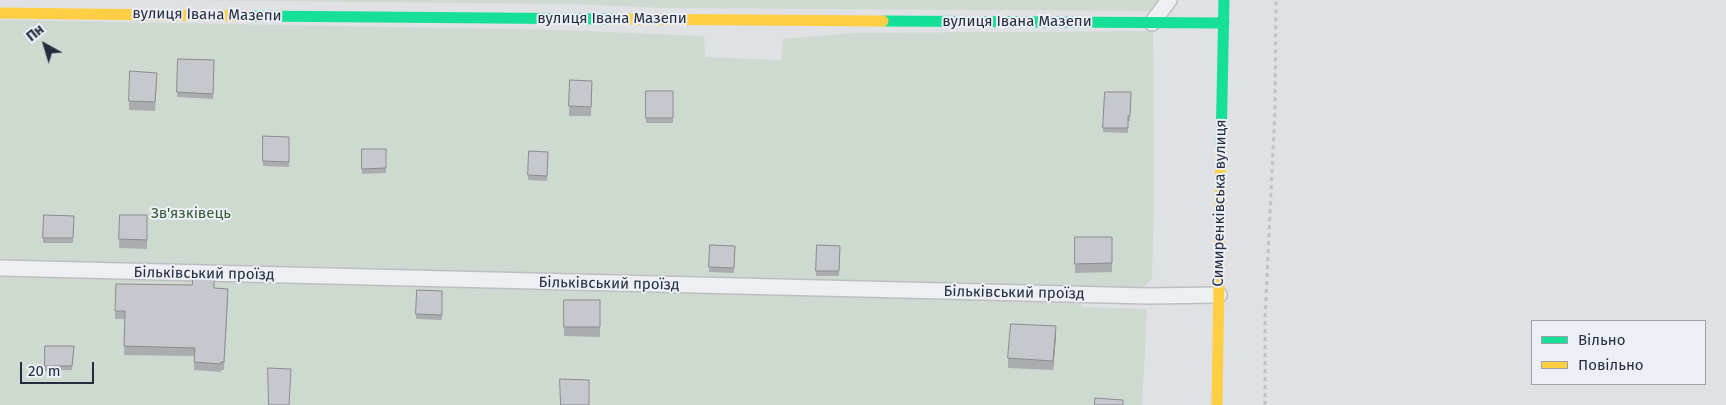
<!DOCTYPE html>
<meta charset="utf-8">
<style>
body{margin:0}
#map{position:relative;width:1726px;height:405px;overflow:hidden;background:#e0e1e5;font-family:"Fira Sans",sans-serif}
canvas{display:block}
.legend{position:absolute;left:1531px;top:320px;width:175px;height:65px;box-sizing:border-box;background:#eceff5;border:1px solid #9ca1ac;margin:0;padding:6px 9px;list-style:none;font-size:15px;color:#252c3f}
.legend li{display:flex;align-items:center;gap:10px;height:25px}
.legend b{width:25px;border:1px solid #9ca1ac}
.north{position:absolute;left:20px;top:20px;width:50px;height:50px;-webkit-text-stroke:4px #eceff5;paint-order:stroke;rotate:321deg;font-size:14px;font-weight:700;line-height:20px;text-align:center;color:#252c3f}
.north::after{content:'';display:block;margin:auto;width:18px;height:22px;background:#252c3f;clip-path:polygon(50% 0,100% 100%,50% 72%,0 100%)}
.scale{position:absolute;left:20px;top:362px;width:74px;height:22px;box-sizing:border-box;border:2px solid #252c3f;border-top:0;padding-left:6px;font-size:15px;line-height:18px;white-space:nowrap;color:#252c3f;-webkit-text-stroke:4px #eceff5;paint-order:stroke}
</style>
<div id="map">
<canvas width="1726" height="405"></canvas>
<ul class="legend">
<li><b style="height:6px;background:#16e098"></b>Вільно</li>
<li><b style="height:6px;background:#ffcf43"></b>Повільно</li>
</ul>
<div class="north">Пн</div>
<div class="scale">20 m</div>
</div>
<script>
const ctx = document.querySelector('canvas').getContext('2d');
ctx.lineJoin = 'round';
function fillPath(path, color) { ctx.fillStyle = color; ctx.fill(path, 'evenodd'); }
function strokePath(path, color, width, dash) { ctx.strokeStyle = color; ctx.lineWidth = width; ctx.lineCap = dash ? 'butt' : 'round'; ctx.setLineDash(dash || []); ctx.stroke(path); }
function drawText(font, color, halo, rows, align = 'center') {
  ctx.font = font + ' "Fira Sans",sans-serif'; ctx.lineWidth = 4; ctx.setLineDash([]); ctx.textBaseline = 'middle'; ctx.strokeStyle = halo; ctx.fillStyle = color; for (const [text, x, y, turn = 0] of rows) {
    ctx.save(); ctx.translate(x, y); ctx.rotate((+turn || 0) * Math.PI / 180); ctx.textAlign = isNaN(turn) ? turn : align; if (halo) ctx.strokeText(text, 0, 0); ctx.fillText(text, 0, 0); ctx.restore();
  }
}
const green = new Path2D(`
 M 177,0 L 1161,0 L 1156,11 L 662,8 L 570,4 Z
 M 0,20 L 561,30 L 704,36 L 705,57 L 781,60 L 783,39 L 853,33 L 1153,31 L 1154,194 L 1152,279 L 1141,290 L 1073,291 L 1083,307 L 1147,309 L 1142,405 L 0,405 Z`);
const path = new Path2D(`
 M 1265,405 L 1265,318 L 1275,109 L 1276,0`);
const lane = new Path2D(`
 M 1152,23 L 1169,0
 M 0,268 L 1148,296 L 1219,295`);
const fast = new Path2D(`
 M 251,16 L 617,19
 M 883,21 L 1224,23
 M 1221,148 L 1224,0`);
const slow = new Path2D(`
 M 0,13 L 251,16
 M 617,19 L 883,21
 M 1217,405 L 1221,148`);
const wall = new Path2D(`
 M 178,59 L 214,60 L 213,99 L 177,97 Z
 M 570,80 L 592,81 L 591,116 L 569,116 Z
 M 157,82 L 155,111 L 129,110 L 129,101 Z
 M 646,91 L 673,91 L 673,123 L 646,123 Z
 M 1105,92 L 1131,92 L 1130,121 L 1128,121 L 1128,133 L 1103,132 Z
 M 263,136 L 289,137 L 289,167 L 263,166 Z
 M 362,149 L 386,149 L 386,173 L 362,174 Z
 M 529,151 L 548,152 L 547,181 L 528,180 Z
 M 44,215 L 74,216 L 73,243 L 43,243 Z
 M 120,215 L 147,215 L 147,249 L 119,248 Z
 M 1075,237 L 1112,237 L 1112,272 L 1075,273 Z
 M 710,245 L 735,246 L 734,273 L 709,272 Z
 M 817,245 L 840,246 L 839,276 L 816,276 Z
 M 116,284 L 214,289 L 228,298 L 224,370 L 221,370 L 221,372 L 194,370 L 194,356 L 124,355 L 125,319 L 115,319 Z
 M 417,290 L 442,291 L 442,320 L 416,319 Z
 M 564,300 L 600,300 L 600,337 L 564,336 Z
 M 1056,336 L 1053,370 L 1008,368 L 1008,358 Z
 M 45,346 L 74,351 L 72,370 L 45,371 Z`);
const shadedWall = new Path2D(`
 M 1056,326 L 1056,336 L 1053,370 L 1053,361 Z`);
const building = new Path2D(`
 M 178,59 L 214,60 L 213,94 L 177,92 Z
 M 130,71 L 157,73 L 155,102 L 129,101 Z
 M 570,80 L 592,81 L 591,107 L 569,106 Z
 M 646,91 L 673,91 L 673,118 L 646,118 Z
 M 1105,92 L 1131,92 L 1130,116 L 1128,116 L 1128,128 L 1103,128 Z
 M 263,136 L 289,137 L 289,162 L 263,161 Z
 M 362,149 L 386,149 L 386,168 L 362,169 Z
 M 529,151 L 548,152 L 547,176 L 528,175 Z
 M 44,215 L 74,216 L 73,238 L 43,238 Z
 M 120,215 L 147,215 L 147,240 L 119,239 Z
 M 1075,237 L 1112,237 L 1112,263 L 1075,264 Z
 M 710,245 L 735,246 L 734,268 L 709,267 Z
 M 817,245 L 840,246 L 839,271 L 816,271 Z
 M 193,274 L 214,275 L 214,288 L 228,289 L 224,362 L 221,362 L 221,364 L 194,362 L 195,348 L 124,346 L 125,311 L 115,311 L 116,284 L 192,285 Z
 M 417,290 L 442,291 L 442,315 L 416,314 Z
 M 564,300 L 600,300 L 600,327 L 564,327 Z
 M 1011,324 L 1056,326 L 1053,361 L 1008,358 Z
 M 45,346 L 74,346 L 72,366 L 45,366 Z
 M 268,368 L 291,369 L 289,405 L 269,405 Z
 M 560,379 L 589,380 L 589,405 L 561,405 Z
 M 1095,398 L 1123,400 L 1123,405 L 1095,405 Z`);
const streetNames = [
 ["вулиця Івана Мазепи",207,15,1],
 ["вулиця Івана Мазепи",612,19],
 ["вулиця Івана Мазепи",1017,22],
 ["Симиренківська вулиця",1220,203,-89],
 ["Більківський проїзд",204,274,1],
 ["Більківський проїзд",609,284,1],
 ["Більківський проїзд",1014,293,1]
];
const parkNames = [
 ["Зв'язківець",191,214]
];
fillPath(green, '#ced9cf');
strokePath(lane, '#bdbec3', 18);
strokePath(path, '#c1c2c8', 3, [4, 4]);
strokePath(lane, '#eeeff2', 15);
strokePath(fast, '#16e098', 11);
strokePath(slow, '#ffcf43', 11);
fillPath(wall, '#abacb0');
fillPath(shadedWall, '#8b8c90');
fillPath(building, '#c7c8cd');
strokePath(building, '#8b8c90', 1);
drawText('15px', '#252c3f', '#eceff5', streetNames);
drawText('15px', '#355c32', '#eceff5', parkNames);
</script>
